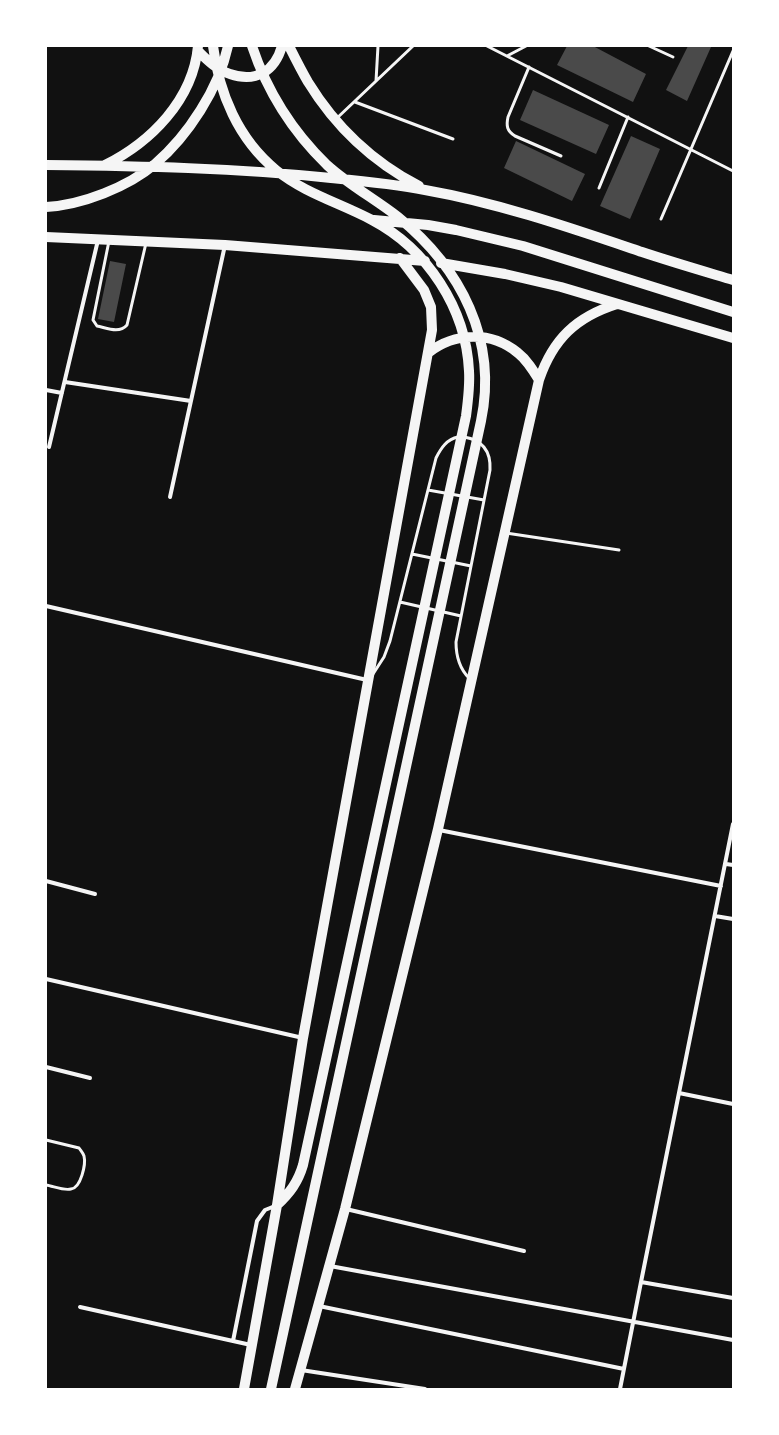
<!DOCTYPE html>
<style>
body{margin:0}
#map{position:relative;width:779px;height:1435px;overflow:hidden;background:#111;font-family:"Public Sans",sans-serif}
canvas{display:block}
.frame{position:absolute;inset:0;border:47px solid #fff;pointer-events:none}
</style>
<div id="map">
<canvas width="779" height="1435"></canvas>
<div class="frame"></div>
</div>
<script>
const ctx = document.querySelector('canvas').getContext('2d');
ctx.lineJoin = 'round';
function fillPath(path, color) { ctx.fillStyle = color; ctx.fill(path, 'evenodd'); }
function strokePath(path, color, width, dash) { ctx.strokeStyle = color; ctx.lineWidth = width; ctx.lineCap = dash ? 'butt' : 'round'; ctx.setLineDash(dash || []); ctx.stroke(path); }
const building = new Path2D(`
 M 567,46 L 593,46 L 646,74 L 633,102 L 557,65 Z
 M 688,46 L 709,46 L 711,47 L 687,101 L 666,90 Z
 M 533,90 L 609,125 L 596,154 L 520,120 Z
 M 631,136 L 660,149 L 630,219 L 600,206 Z
 M 516,141 L 585,174 L 572,201 L 504,168 Z
 M 110,261 L 126,264 L 114,322 L 98,319 Z`);
const service = new Path2D(`
 M 487,46 L 733,171
 M 649,46 L 673,57
 M 507,56 L 526,46
 M 529,67 L 508,117 C 506,126 507,131 515,136 L 561,156
 M 376,81 L 378,46
 M 355,102 L 453,139
 M 336,119 L 413,46
 M 599,188 L 628,117
 M 661,219 L 733,51
 M 109,241 L 93,320 L 97,326 C 107,328 119,334 127,325 L 146,243
 M 464,437 C 483,440 491,451 490,470 L 456,642 C 456,656 459,668 469,678
 M 428,490 L 484,500
 M 506,533 L 619,550
 M 412,554 L 471,566
 M 400,602 L 461,616
 M 373,674 L 384,657 L 390,641 L 436,458 C 441,448 447,439 458,437
 M 46,1140 L 79,1148 C 81,1151 83,1153 84,1156 C 86,1164 81,1188 71,1189 C 64,1191 53,1186 46,1185`);
const minor = new Path2D(`
 M 65,382 L 191,401
 M 46,390 L 62,393
 M 49,447 L 98,240
 M 170,497 L 225,245
 M 46,606 L 367,680
 M 439,830 L 721,886
 M 726,864 L 733,865
 M 46,881 L 95,894
 M 715,916 L 733,919
 M 46,979 L 303,1038
 M 46,1067 L 90,1078
 M 679,1093 L 733,1104
 M 346,1209 L 524,1251
 M 330,1266 L 733,1340
 M 641,1282 L 733,1298
 M 319,1306 L 624,1369
 M 80,1307 L 251,1345
 M 233,1341 L 257,1221 L 265,1210 L 275,1206
 M 301,1370 L 425,1389
 M 620,1389 L 641,1282 L 733,824`);
const primary = new Path2D(`
 M 213,46 C 219,93 238,139 276,170 C 304,193 340,203 372,220 C 427,249 466,308 469,371 C 470,386 468,401 466,416 L 303,1165 C 298,1182 290,1193 277,1205
 M 252,46 C 267,91 293,132 327,165 C 349,185 375,199 398,217 C 461,268 498,340 481,421 L 271,1389
 M 289,46 C 295,58 301,70 308,82 C 335,126 373,162 419,186
 M 198,51 C 207,60 217,70 230,74 C 256,83 275,71 282,46
 M 46,165 C 141,166 236,168 331,178 C 362,181 394,184 425,190 C 499,203 571,228 642,252 C 672,262 703,271 733,280
 M 105,165 C 151,142 193,100 198,46
 M 46,207 C 82,205 128,187 155,164 C 188,136 219,88 228,46
 M 374,220 L 428,225 L 456,230 L 523,246 L 733,312
 M 46,237 L 225,245 L 425,261
 M 441,263 L 505,274 L 561,287 L 733,338
 M 428,353 C 455,332 491,331 518,353 C 527,360 533,370 539,380
 M 244,1389 L 277,1205 L 303,1038 L 432,330 L 431,307 L 424,290 L 400,258
 M 295,1389 L 345,1209 L 438,829 L 539,380 C 553,339 576,317 617,304`);
fillPath(building, '#4a4a4a');
strokePath(service, '#f5f5f5', 3);
strokePath(minor, '#f5f5f5', 4);
strokePath(primary, '#f5f5f5', 10);
</script>
